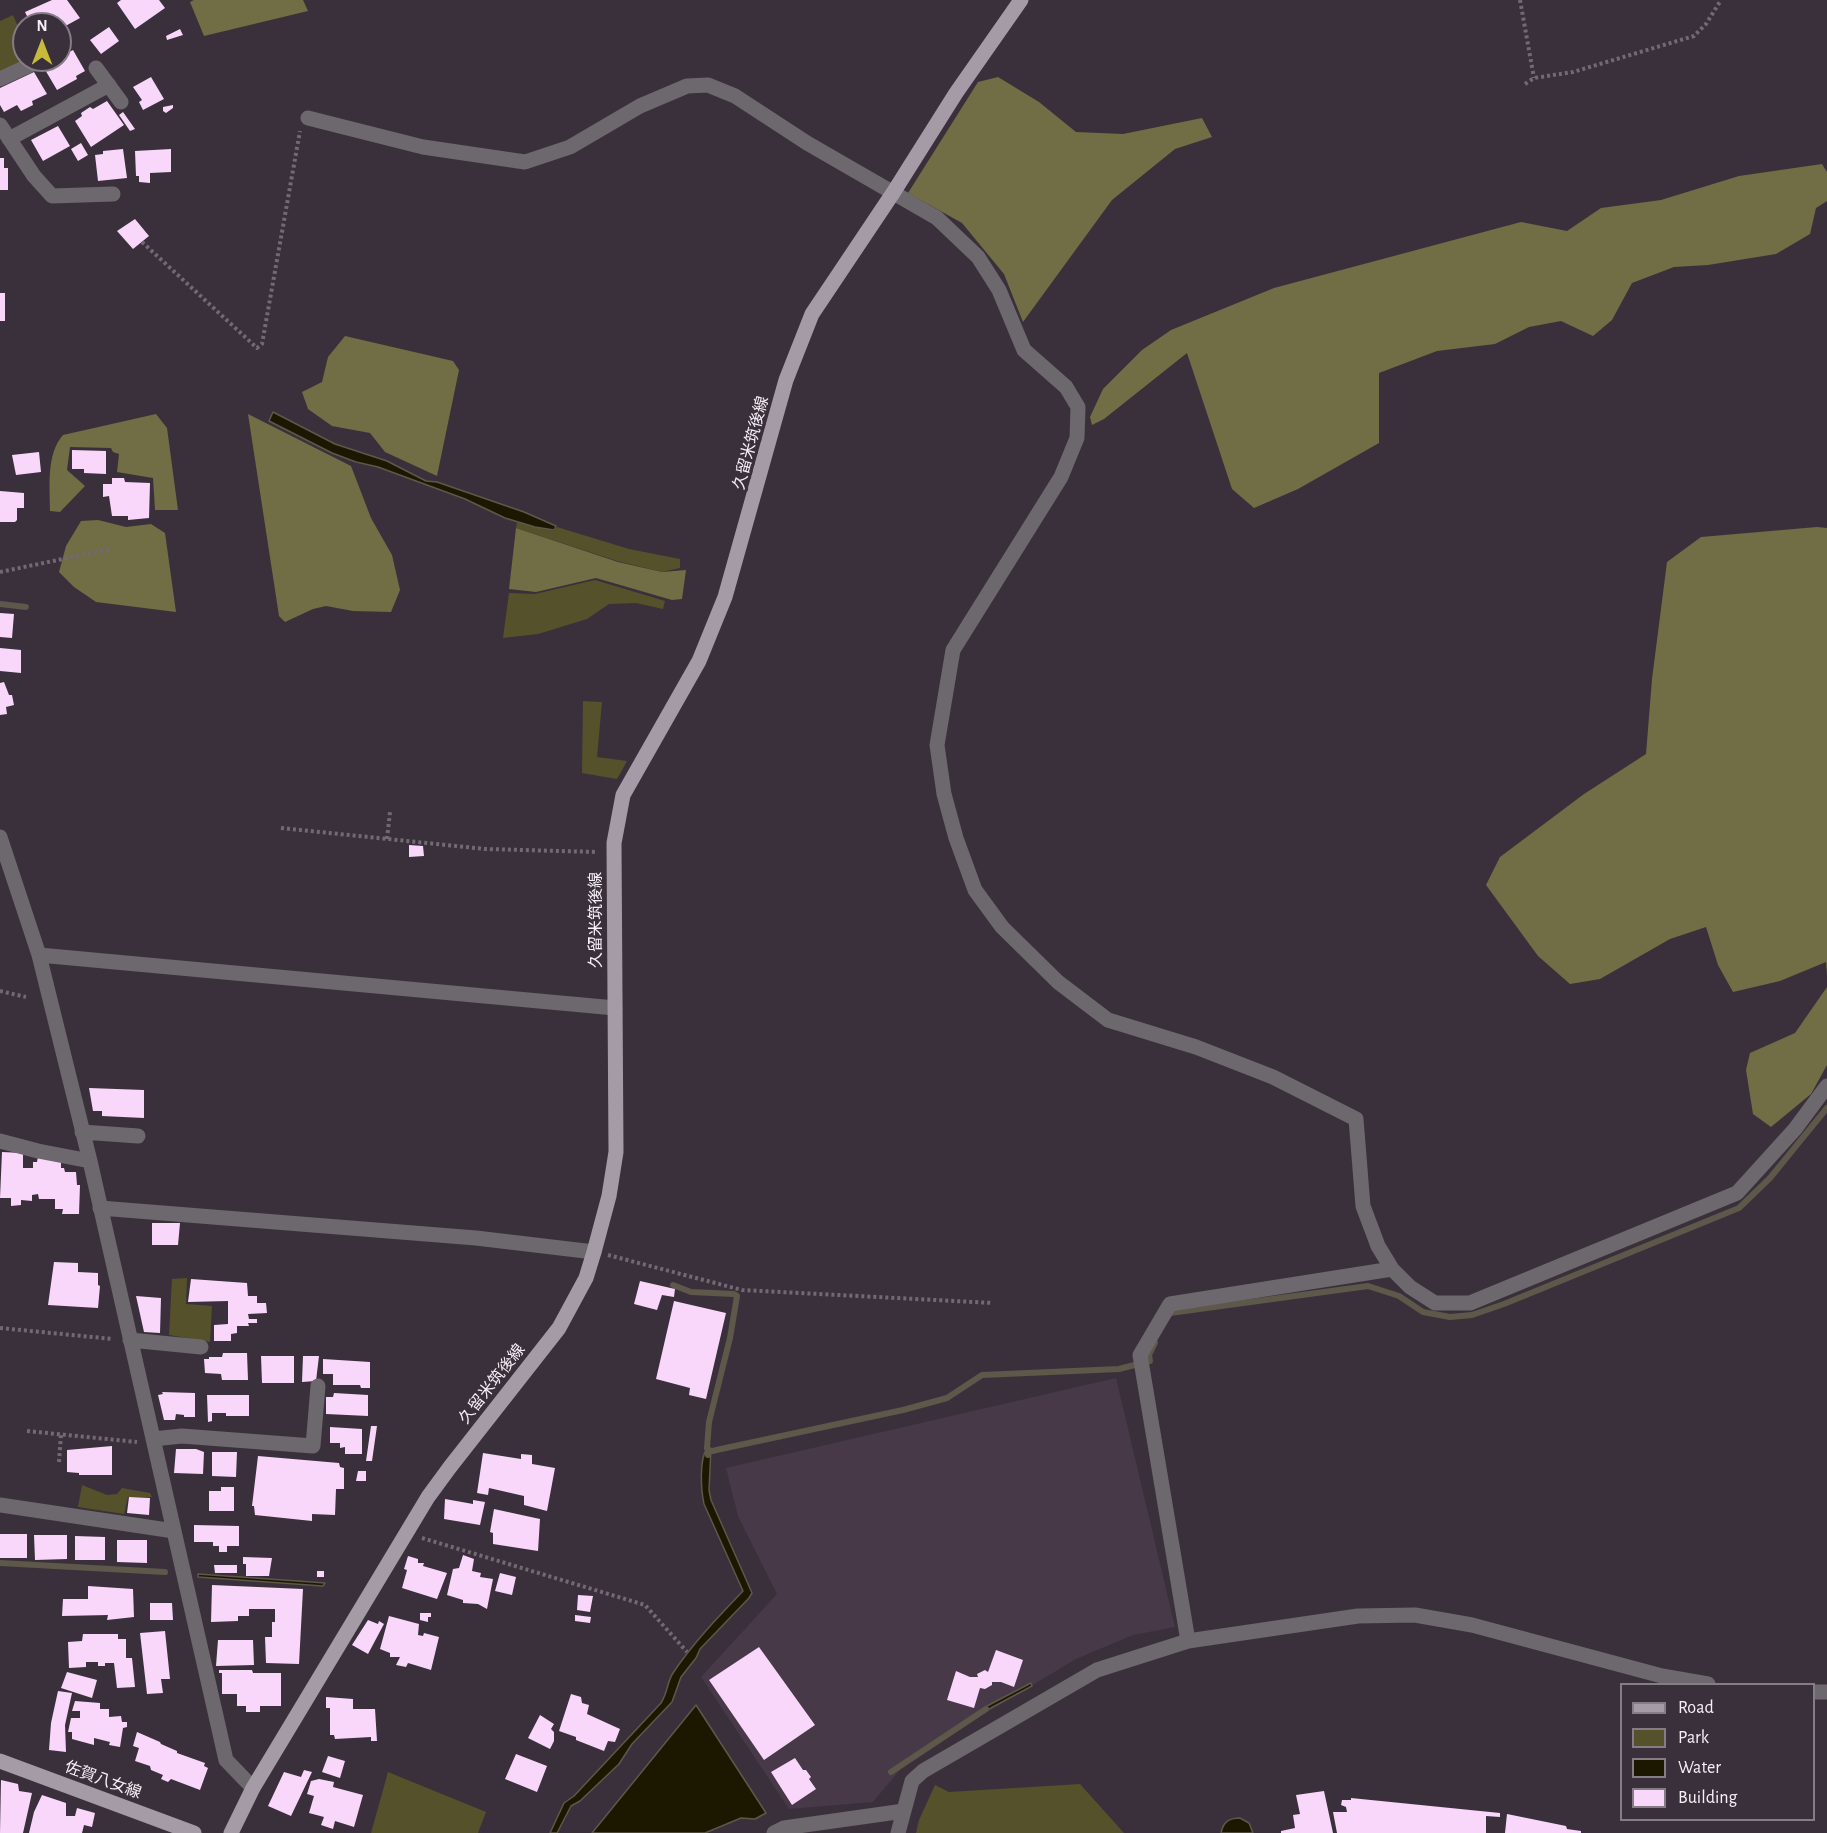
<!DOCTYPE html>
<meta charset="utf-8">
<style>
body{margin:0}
#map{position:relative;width:1827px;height:1833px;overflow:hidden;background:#3a303b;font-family:"Alegreya Sans",sans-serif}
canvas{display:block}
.legend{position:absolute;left:1620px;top:1683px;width:195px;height:138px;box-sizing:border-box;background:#3a303b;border:2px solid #857c86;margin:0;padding:8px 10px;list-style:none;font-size:18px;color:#f5eff6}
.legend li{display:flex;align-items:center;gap:12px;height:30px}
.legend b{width:30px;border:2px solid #857c86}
.north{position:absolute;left:12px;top:12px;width:60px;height:60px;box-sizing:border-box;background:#3a303b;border:2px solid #857c86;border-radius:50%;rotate:0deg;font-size:16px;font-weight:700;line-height:24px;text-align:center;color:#f5eff6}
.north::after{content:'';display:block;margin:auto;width:21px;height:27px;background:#c8bb3b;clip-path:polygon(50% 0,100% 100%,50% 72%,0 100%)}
</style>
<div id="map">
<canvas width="1827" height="1833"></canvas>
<ul class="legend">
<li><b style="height:8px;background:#a59ba6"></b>Road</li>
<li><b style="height:16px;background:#55512a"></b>Park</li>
<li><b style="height:16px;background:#1c1800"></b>Water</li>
<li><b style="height:16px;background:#f9d7fb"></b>Building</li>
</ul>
<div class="north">N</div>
</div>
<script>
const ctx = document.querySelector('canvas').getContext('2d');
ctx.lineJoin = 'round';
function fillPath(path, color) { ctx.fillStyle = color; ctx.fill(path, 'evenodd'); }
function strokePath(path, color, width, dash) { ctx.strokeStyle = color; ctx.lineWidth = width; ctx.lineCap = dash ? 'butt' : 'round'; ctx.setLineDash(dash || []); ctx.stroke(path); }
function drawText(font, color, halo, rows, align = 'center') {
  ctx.font = font + ' "Alegreya Sans","Noto Sans JP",sans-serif'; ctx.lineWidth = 6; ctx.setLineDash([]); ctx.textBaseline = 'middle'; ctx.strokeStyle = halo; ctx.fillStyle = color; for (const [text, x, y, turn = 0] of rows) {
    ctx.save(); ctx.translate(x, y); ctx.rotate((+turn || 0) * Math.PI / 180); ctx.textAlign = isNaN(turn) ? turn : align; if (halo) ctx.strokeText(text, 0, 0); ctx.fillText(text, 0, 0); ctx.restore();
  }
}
const built = new Path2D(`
 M 1116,1378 L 1175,1627 L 1133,1635 L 1076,1659 L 909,1759 L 873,1802 L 789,1809 L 701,1677 L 777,1594 L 738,1516 L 726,1468 Z`);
const green = new Path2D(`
 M 13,15 L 24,41 L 24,60 L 0,74 L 0,21 Z
 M 517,522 L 554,531 L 557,527 L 629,549 L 680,559 L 680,568 L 662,572 L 617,561 L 516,528 Z
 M 595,580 L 665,601 L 663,609 L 636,603 L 609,604 L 587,619 L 538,634 L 503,638 L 509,593 L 535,594 Z
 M 583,701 L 602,702 L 597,757 L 627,761 L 617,779 L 582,773 Z
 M 187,1278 L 186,1304 L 212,1306 L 210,1342 L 169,1335 L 172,1279 Z
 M 82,1485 L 107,1495 L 117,1494 L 122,1488 L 150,1493 L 152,1497 L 128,1497 L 124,1514 L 78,1507 Z
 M 388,1772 L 486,1812 L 478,1833 L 371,1833 Z
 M 1080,1784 L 1124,1833 L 916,1833 L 919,1820 L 935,1785 L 949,1792 Z`);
const forest = new Path2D(`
 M 194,0 L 303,0 L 308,11 L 204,36 L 190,2 Z
 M 998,77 L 1039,102 L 1076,132 L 1123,134 L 1202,118 L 1212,137 L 1175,149 L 1112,200 L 1023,322 L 1004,274 L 962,223 L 908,193 L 978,82 Z
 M 1822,164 L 1827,172 L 1827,201 L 1816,208 L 1810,234 L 1776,254 L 1708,265 L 1674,267 L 1632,283 L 1612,320 L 1593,336 L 1561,321 L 1529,327 L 1495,344 L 1437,351 L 1379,373 L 1379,443 L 1298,489 L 1254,508 L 1232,489 L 1187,353 L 1104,419 L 1092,425 L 1090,417 L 1103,389 L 1142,350 L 1171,330 L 1274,288 L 1521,222 L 1567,231 L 1601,208 L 1661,200 L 1739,176 Z
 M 345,336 L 453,361 L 459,370 L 437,476 L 385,452 L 370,433 L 332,426 L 308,409 L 302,392 L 322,382 L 328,357 Z
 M 156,414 L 167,428 L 178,510 L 155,510 L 153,478 L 117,472 L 119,454 L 113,452 L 111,448 L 70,447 L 67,470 L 85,486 L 60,512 L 50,511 C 50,487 46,454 63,435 Z
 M 248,414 L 351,466 L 371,518 L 392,555 L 400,590 L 391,612 L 353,611 L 326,606 L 313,609 L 285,622 L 279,616 Z
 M 98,520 L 126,527 L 151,524 L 165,533 L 176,612 L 96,602 L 74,587 L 59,572 L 66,546 L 81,521 Z
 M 1817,527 L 1827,528 L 1827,976 L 1826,962 L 1780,981 L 1733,992 L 1718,965 L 1706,927 L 1670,939 L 1600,979 L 1570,984 L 1538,956 L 1486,885 L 1500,857 L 1584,794 L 1646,754 L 1652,679 L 1667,562 L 1701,537 Z
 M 516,528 L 618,562 L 662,572 L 686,570 L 682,599 L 672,600 L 596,578 L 536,592 L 509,589 Z
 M 1827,987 L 1827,1065 L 1811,1094 L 1771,1127 L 1753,1114 L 1746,1070 L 1750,1053 L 1795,1033 Z`);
const water = new Path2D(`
 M 273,412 L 335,444 L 387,461 L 426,481 L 437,482 L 524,512 L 556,526 L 554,530 L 535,527 L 505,518 L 465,499 L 378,467 L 356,462 L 332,453 L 269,421 Z
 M 707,1448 L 711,1448 L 709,1490 L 711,1500 L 752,1593 L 749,1598 L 700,1649 L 696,1658 L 681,1677 L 672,1702 L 632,1744 L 619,1764 L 580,1801 L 571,1806 L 557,1833 L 550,1833 L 564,1803 L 574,1796 L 661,1703 C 668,1692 667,1682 673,1673 C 693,1643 718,1617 743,1591 L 704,1504 C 701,1490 699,1460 707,1448 Z
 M 198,1574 L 325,1583 L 323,1586 L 198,1577 Z
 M 1031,1683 L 1032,1686 L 989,1709 L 986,1709 L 987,1706 Z
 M 696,1705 L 766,1813 L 755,1819 L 741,1818 L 705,1833 L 592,1833 Z
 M 1240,1818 L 1249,1823 L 1253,1833 L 1221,1833 C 1223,1822 1229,1818 1240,1818 Z`);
const stream = new Path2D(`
 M 0,604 L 26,607
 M 673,1285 L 691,1292 L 734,1294 L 737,1296 L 730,1338 L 709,1422 L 707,1448
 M 1169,1315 L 1170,1313 L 1368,1286 L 1399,1296 L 1423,1312 L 1450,1317 L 1472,1315 L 1504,1304 L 1739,1208 L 1770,1178 L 1827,1108
 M 708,1455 L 708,1452 L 721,1449 L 903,1410 L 947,1398 L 982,1375 L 1119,1369 L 1150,1361 L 1149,1355 L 1155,1343
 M 0,1563 L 165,1572
 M 891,1772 L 986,1709`);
const building = new Path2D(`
 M 52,0 L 67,0 L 80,18 L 60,29 L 60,24 L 31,24 L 25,12 Z
 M 121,0 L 159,0 L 165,8 L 135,29 L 117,3 Z
 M 109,27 L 119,41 L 101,54 L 90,40 Z
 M 180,29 L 183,35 L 167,40 L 166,36 Z
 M 73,50 L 85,71 L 76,76 L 77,79 L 57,90 L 44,68 L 53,63 L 52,61 L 60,60 L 60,57 Z
 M 34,72 L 47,94 L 32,101 L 33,105 L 21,111 L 17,105 L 4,112 L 0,105 L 0,88 Z
 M 151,77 L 164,99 L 143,110 L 139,102 L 142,100 L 133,87 Z
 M 107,101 L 124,125 L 91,147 L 75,121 L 82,116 L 81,113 L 90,107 L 93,109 Z
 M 173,105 L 173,108 L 166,113 L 163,111 L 163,107 Z
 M 123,112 L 135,129 L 130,131 L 119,115 Z
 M 58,126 L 70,146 L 43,161 L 31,140 Z
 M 81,143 L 88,155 L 78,161 L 71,149 Z
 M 123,149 L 127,178 L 98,181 L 95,155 L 103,154 L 103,151 Z
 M 171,149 L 171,172 L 150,173 L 150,183 L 139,182 L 139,176 L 136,176 L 135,151 Z
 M 0,158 L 4,158 L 4,168 L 8,168 L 8,190 L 0,190 Z
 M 135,219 L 149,236 L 133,249 L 117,231 Z
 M 0,293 L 5,293 L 5,321 L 0,321 Z
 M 72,450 L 106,451 L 106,474 L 84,473 L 84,469 L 72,469 Z
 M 39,452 L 41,472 L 16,475 L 12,455 Z
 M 112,478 L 124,478 L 125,482 L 150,483 L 149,518 L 128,520 L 128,516 L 112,516 L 109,496 L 103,497 L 103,484 L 112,484 Z
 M 0,491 L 24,493 L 24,508 L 17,508 L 17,520 L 15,522 L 0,522 Z
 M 0,613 L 14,614 L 12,638 L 0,637 Z
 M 0,648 L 21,650 L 21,673 L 0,671 Z
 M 4,682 L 9,695 L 12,695 L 14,705 L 6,707 L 7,714 L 0,715 L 0,683 Z
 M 409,845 L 423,846 L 424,856 L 409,857 Z
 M 89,1088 L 144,1090 L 144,1118 L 102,1116 L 102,1111 L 93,1111 Z
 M 2,1152 L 23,1153 L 23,1168 L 33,1168 L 33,1162 L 37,1162 L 38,1156 L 61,1161 L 61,1168 L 64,1168 L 65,1172 L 76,1172 L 77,1185 L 80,1185 L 79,1214 L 62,1214 L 63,1209 L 55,1209 L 55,1199 L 39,1199 L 38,1194 L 32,1195 L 32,1201 L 21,1200 L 21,1205 L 11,1206 L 11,1198 L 0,1198 Z
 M 152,1223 L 180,1223 L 178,1245 L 152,1245 Z
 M 54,1262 L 78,1263 L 78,1272 L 98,1273 L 98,1285 L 100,1286 L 98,1308 L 48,1305 Z
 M 191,1279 L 247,1283 L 248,1296 L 257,1296 L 257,1303 L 266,1303 L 267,1313 L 248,1314 L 249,1319 L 257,1319 L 257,1323 L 248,1323 L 249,1326 L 237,1326 L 237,1333 L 231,1334 L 231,1341 L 214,1341 L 214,1325 L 228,1324 L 228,1301 L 188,1302 Z
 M 640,1281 L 675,1289 L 674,1297 L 662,1295 L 657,1310 L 634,1304 Z
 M 136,1296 L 161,1298 L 160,1333 L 144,1332 Z
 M 674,1301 L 726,1313 L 706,1399 L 689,1395 L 690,1388 L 656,1379 Z
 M 223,1353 L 247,1353 L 248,1380 L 222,1380 L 221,1374 L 205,1373 L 204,1359 L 209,1359 L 209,1357 L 222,1357 Z
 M 261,1356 L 294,1356 L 294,1383 L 262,1383 Z
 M 303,1356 L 319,1356 L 316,1381 L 302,1382 Z
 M 323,1359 L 370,1362 L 370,1388 L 361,1388 L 360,1385 L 333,1385 L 333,1374 L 323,1374 Z
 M 162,1392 L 195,1393 L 195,1417 L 184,1417 L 184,1415 L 176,1414 L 175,1420 L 164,1420 L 158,1395 L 163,1394 Z
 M 334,1393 L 368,1395 L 368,1416 L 326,1414 L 326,1397 L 333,1397 Z
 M 207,1395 L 249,1395 L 249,1416 L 226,1416 L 226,1413 L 212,1413 L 212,1421 L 208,1422 Z
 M 371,1426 L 377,1426 L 372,1461 L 366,1461 Z
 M 330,1427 L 362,1429 L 362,1454 L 345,1454 L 345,1447 L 340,1448 L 340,1443 L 330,1443 Z
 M 112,1446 L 112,1475 L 79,1475 L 79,1473 L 67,1472 L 67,1450 Z
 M 176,1449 L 196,1449 L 204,1452 L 203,1474 L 174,1473 Z
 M 212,1452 L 237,1452 L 236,1477 L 212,1476 Z
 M 483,1453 L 521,1459 L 521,1454 L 532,1455 L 532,1464 L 555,1468 L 547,1511 L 524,1505 L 524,1496 L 489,1488 L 488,1495 L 477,1493 Z
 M 258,1456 L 339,1463 L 340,1467 L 344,1468 L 344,1489 L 336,1489 L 335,1515 L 312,1514 L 312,1521 L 255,1515 L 254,1506 L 252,1506 Z
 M 358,1471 L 366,1471 L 366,1481 L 356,1481 Z
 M 221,1487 L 234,1487 L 234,1511 L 209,1511 L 209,1491 L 221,1491 Z
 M 129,1497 L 150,1498 L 149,1515 L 127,1513 Z
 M 445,1499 L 473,1504 L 473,1500 L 485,1502 L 480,1525 L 444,1519 Z
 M 494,1509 L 540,1519 L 538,1551 L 493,1544 L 493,1533 L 490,1532 Z
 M 194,1525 L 239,1526 L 239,1546 L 227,1546 L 227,1552 L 219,1552 L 219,1546 L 213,1546 L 213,1542 L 194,1542 Z
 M 0,1534 L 27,1534 L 27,1558 L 0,1558 Z
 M 34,1535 L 67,1535 L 67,1559 L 35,1560 Z
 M 75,1536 L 105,1537 L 105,1560 L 75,1560 Z
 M 117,1540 L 147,1540 L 147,1563 L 117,1562 Z
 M 463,1555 L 474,1559 L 472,1571 L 481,1573 L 480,1577 L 493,1579 L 487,1609 L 478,1604 L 463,1603 L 463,1600 L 447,1595 L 453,1569 L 459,1568 Z
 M 408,1556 L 418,1559 L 418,1563 L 424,1563 L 423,1566 L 447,1573 L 437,1599 L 402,1588 L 407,1570 L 404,1569 Z
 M 243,1557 L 272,1558 L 269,1576 L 246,1576 L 246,1564 L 243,1564 Z
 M 214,1565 L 237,1565 L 237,1573 L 215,1573 Z
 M 317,1571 L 324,1571 L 324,1577 L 317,1577 Z
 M 500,1573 L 516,1577 L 512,1595 L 495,1591 Z
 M 212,1585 L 303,1589 L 299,1664 L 266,1663 L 265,1637 L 272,1637 L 272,1622 L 275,1622 L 275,1609 L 249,1609 L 249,1616 L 238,1616 L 238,1621 L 211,1622 Z
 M 88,1586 L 133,1589 L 134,1617 L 107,1620 L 108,1615 L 62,1616 L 63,1599 L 88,1599 Z
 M 578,1595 L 593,1596 L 590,1612 L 577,1610 Z
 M 150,1603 L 172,1603 L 173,1620 L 150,1620 Z
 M 420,1613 L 431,1613 L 431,1617 L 428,1617 L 428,1622 L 420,1620 Z
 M 575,1615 L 591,1617 L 590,1623 L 575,1621 Z
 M 389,1616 L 419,1624 L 418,1635 L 423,1636 L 424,1633 L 439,1637 L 431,1670 L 408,1663 L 406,1667 L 396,1665 L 400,1657 L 390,1657 L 390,1653 L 380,1649 Z
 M 368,1620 L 378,1624 L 379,1621 L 384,1624 L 368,1654 L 352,1645 Z
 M 165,1631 L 170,1679 L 161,1679 L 163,1693 L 147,1694 L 140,1633 Z
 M 83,1634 L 118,1634 L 118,1639 L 126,1639 L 126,1658 L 132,1658 L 135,1687 L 117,1688 L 114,1663 L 105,1663 L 105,1666 L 98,1666 L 98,1662 L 86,1662 L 86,1667 L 69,1668 L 68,1642 L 82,1641 Z
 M 218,1640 L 253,1640 L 254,1665 L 216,1666 Z
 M 759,1647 L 815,1725 L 764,1760 L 709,1680 Z
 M 996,1650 L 1023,1660 L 1014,1687 L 1001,1682 L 992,1682 L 992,1685 L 985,1689 L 980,1688 L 974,1708 L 947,1700 L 956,1671 L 970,1677 L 978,1677 L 977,1674 L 985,1670 L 988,1672 Z
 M 219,1670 L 252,1670 L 253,1673 L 281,1673 L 281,1706 L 260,1706 L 260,1712 L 246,1712 L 246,1706 L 237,1706 L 237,1694 L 222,1694 L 222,1673 L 219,1673 Z
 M 67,1672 L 97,1680 L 92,1698 L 61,1688 Z
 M 58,1691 L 72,1693 L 65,1725 L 66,1752 L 49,1750 L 51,1723 Z
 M 571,1694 L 581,1697 L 582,1703 L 589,1705 L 587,1714 L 620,1729 L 615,1742 L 608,1741 L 604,1751 L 576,1740 L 576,1737 L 559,1731 Z
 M 326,1697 L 353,1699 L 353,1709 L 375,1709 L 377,1741 L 371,1741 L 371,1737 L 335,1739 L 334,1735 L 330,1735 L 330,1708 L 326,1708 Z
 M 75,1701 L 100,1703 L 100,1709 L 109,1709 L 109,1717 L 121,1716 L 122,1722 L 127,1722 L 127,1727 L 123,1728 L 120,1747 L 109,1745 L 110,1742 L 94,1738 L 94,1745 L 72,1739 L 72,1732 L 68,1732 L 71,1718 L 80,1718 L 80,1711 L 72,1711 Z
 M 540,1715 L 554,1724 L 551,1729 L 554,1732 L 554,1741 L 550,1749 L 528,1738 Z
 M 137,1732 L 160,1742 L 161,1744 L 177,1751 L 177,1753 L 205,1763 L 204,1766 L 208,1768 L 200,1790 L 171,1779 L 168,1782 L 161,1779 L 163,1775 L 151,1770 L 150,1766 L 135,1761 L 139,1748 L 133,1746 Z
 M 516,1754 L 547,1766 L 537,1792 L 505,1779 Z
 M 328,1756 L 345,1761 L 340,1778 L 322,1772 Z
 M 795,1758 L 803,1770 L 806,1770 L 811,1777 L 809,1779 L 816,1789 L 792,1805 L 771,1772 Z
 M 304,1770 L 312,1772 L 291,1816 L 268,1806 L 284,1772 L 301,1777 Z
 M 319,1779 L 334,1782 L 333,1787 L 363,1795 L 354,1827 L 335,1821 L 333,1829 L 321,1825 L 324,1817 L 309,1813 L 314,1796 L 307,1794 L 311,1781 Z
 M 1,1780 L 18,1784 L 19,1791 L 32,1793 L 23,1833 L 0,1833 Z
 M 1324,1791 L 1333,1833 L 1281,1833 L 1281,1831 L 1295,1828 L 1293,1815 L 1300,1814 L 1296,1795 Z
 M 42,1795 L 66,1803 L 66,1816 L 75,1816 L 77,1808 L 95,1813 L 92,1827 L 84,1825 L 82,1833 L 29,1833 L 34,1812 Z
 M 1351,1798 L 1500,1813 L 1500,1817 L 1486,1816 L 1486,1833 L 1337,1833 L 1333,1812 L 1347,1812 L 1346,1807 L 1341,1805 L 1342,1800 L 1351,1800 Z
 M 1507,1814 L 1566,1826 L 1567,1829 L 1581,1831 L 1581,1833 L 1505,1833 Z`);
const path = new Path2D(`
 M 1520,0 L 1534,78
 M 1525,84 L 1534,78 L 1573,72 L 1694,36 L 1706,24 L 1721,0
 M 142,242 L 257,348 L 262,344 L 300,131
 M 0,572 L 111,549
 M 281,828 L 485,849 L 597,852
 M 387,839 L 390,812
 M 0,991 L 26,997
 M 608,1255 L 742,1290 L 993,1303
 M 0,1328 L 113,1339
 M 27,1431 L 137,1442
 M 59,1462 L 61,1434
 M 422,1538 L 645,1605 L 687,1652`);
const minor = new Path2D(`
 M 96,68 L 121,102
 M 0,79 L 39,61
 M 308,118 L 423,147 L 525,162 L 570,147 L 640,106 L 687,86 L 708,85 L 735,96 L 807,143 L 937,218 L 978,257 L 999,290 L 1024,350 L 1066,387 L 1078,407 L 1077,438 L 1061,477 L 953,650 L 937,745 L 944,794 L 956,838 L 975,890 L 1002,927 L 1058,982 L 1108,1020 L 1196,1047 L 1273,1077 L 1356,1119 L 1363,1206 L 1378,1246 L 1392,1269 L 1410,1287 L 1435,1303 L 1470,1303 L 1737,1193 L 1795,1129 L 1827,1086
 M 0,125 L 34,176 L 52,196 L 113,194
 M 9,139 L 109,85
 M 0,837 L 39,955 L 90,1161 L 226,1760 L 253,1788
 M 39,955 L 615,1008
 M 82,1132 L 138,1136
 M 0,1141 L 38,1151 L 90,1161
 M 100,1208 L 476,1238 L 594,1252
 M 130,1340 L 201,1347
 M 153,1439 L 182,1436 L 313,1446 L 318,1386
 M 0,1505 L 174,1531
 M 1188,1641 L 1140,1355 L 1170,1304 L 1392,1269
 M 1814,1692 L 1827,1692
 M 774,1833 L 784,1828 L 904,1811
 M 898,1833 L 912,1781 L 923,1771 L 1097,1670 L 1188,1641 L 1358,1616 L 1415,1615 L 1472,1625 L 1662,1676 L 1708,1684`);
const major = new Path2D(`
 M 0,1761 L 194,1833
 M 231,1833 L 253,1788 L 428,1497 L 450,1467 L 559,1328 L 586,1278 L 594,1252 L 609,1196 L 616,1152 L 614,843 L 623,795 L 699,661 L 725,597 L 786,380 L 812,314 L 893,193 L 956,93 L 1021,0`);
const streetNames = [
 ["久留米筑後線",751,443,-75],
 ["久留米筑後線",596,920,-90],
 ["久留米筑後線",492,1384,-52],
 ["佐賀八女線",103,1780,20]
];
fillPath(built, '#473948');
fillPath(green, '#55512a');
fillPath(forest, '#716d44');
fillPath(water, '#1c1800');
strokePath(water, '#5d584a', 1.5);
strokePath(stream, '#5d584a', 6);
fillPath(building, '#f9d7fb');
strokePath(path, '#726973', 4, [3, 3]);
strokePath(minor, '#6d686d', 15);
strokePath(major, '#a59ba6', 15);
drawText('16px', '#f5eff6', '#3a303b', streetNames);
</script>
